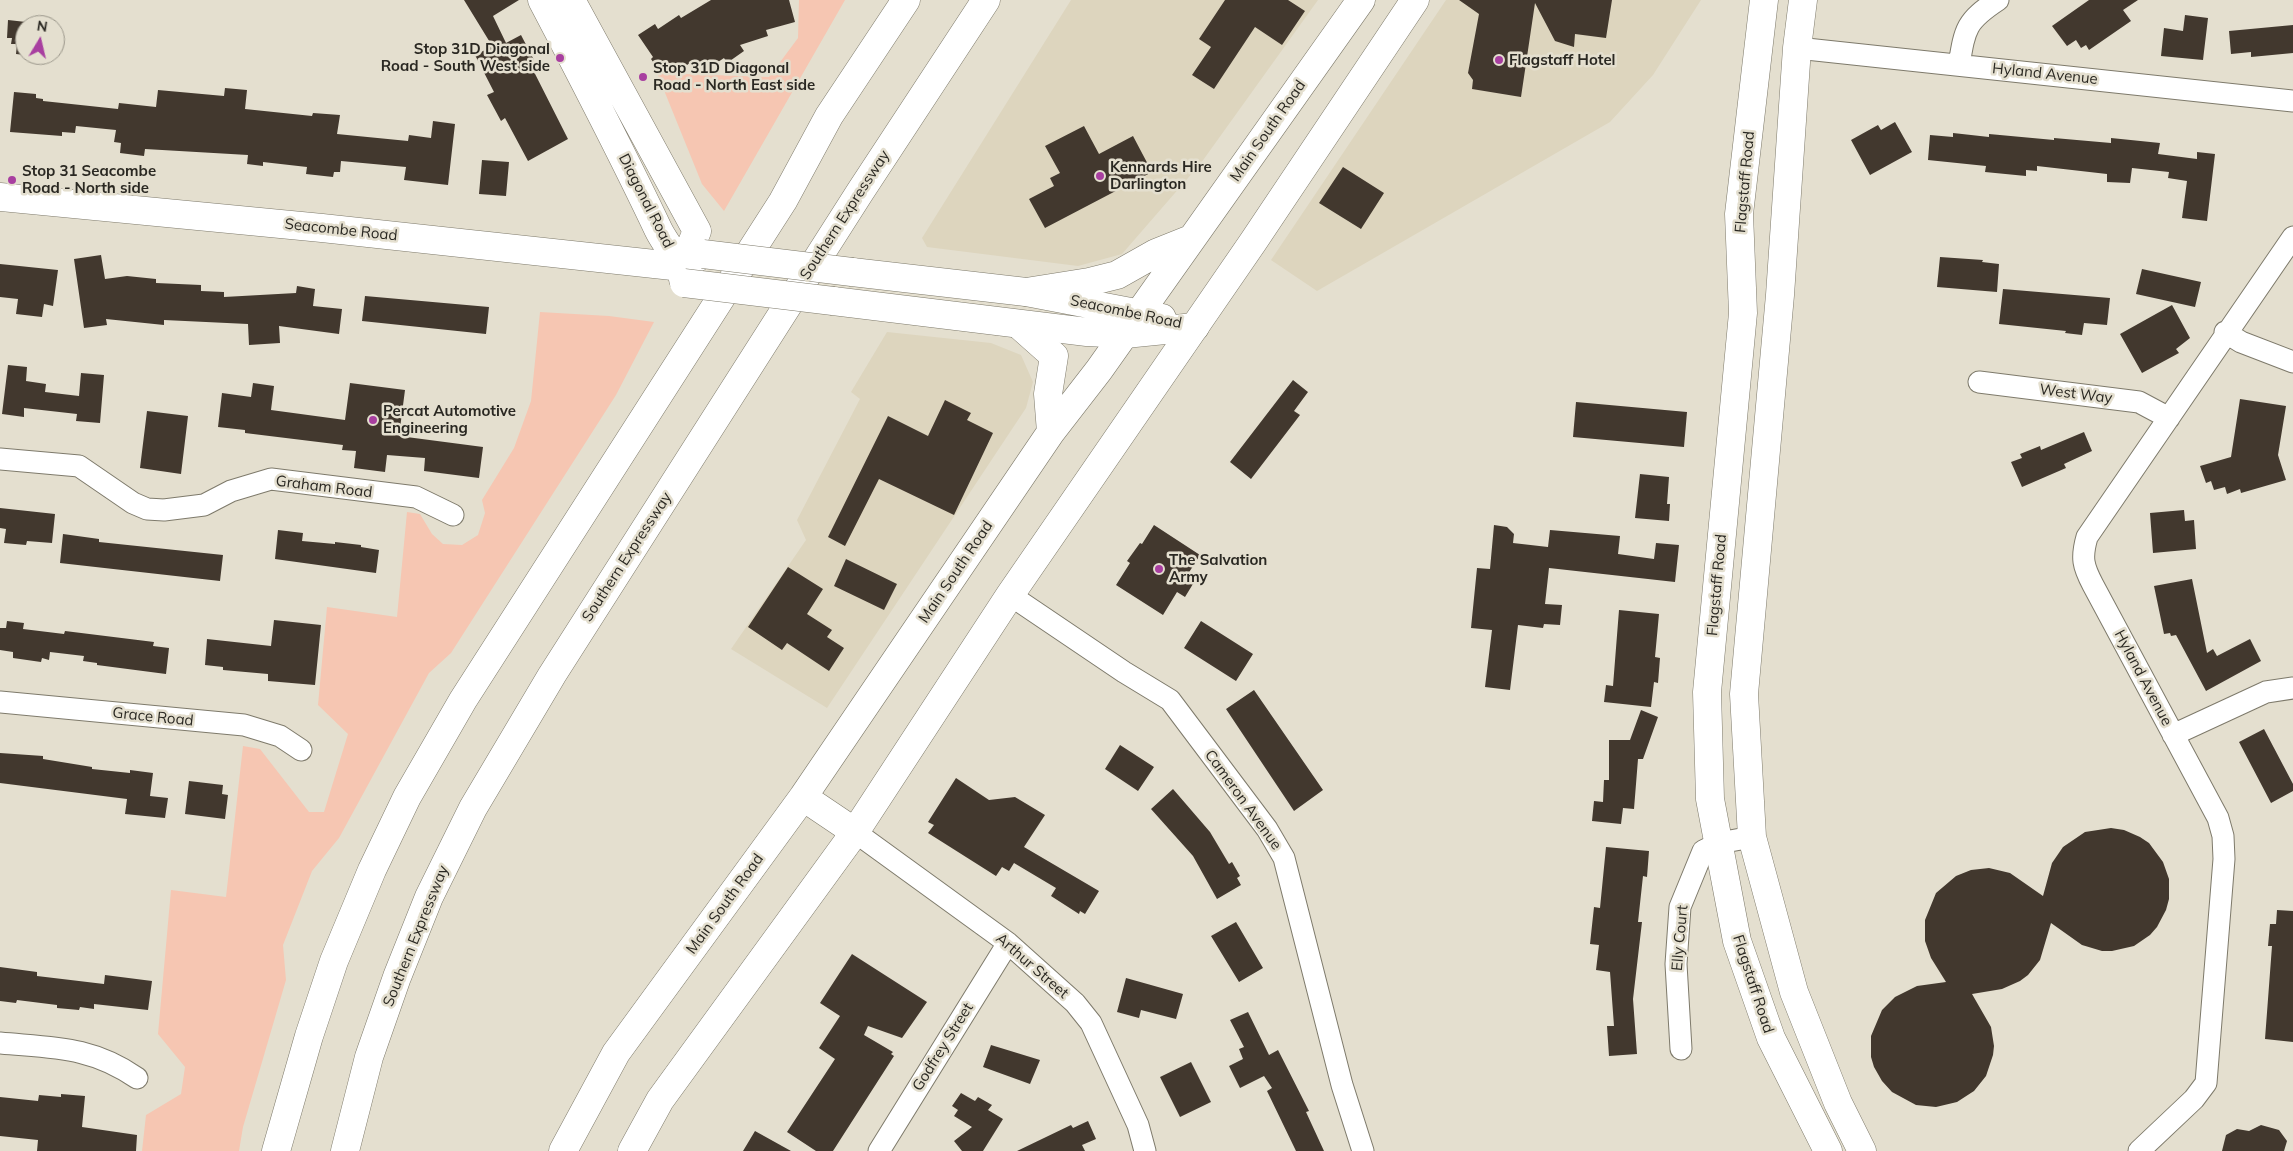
<!DOCTYPE html>
<style>
body{margin:0}
#map{position:relative;width:2293px;height:1151px;overflow:hidden;background:#e4dfcf;font-family:Mulish,sans-serif}
canvas{display:block}
.north{position:absolute;left:15px;top:15px;width:50px;height:50px;box-sizing:border-box;background:#e4dfcf;border:1px solid #9a968a;border-radius:50%;rotate:9deg;font-size:14px;font-weight:700;line-height:20px;text-align:center;color:#2a2822}
.north::after{content:'';display:block;margin:auto;width:18px;height:22px;background:#a83fa0;clip-path:polygon(50% 0,100% 100%,50% 72%,0 100%)}
</style>
<div id="map">
<canvas width="2293" height="1151"></canvas>
<div class="north">N</div>
</div>
<script>
const ctx = document.querySelector('canvas').getContext('2d');
ctx.lineJoin = 'round';
function fillPath(path, color) { ctx.fillStyle = color; ctx.fill(path, 'evenodd'); }
function strokePath(path, color, width, dash) { ctx.strokeStyle = color; ctx.lineWidth = width; ctx.lineCap = dash ? 'butt' : 'round'; ctx.setLineDash(dash || []); ctx.stroke(path); }
function drawText(font, color, halo, rows, align = 'center') {
  ctx.font = font + ' Mulish,sans-serif'; ctx.lineWidth = 5; ctx.setLineDash([]); ctx.textBaseline = 'middle'; ctx.strokeStyle = halo; ctx.fillStyle = color; for (const [text, x, y, turn = 0] of rows) {
    ctx.save(); ctx.translate(x, y); ctx.rotate((+turn || 0) * Math.PI / 180); ctx.textAlign = isNaN(turn) ? turn : align; if (halo) ctx.strokeText(text, 0, 0); ctx.fillText(text, 0, 0); ctx.restore();
  }
}
const built = new Path2D(`
 M 1071,0 L 1318,0 L 1201,163 L 1122,254 L 1078,266 L 927,247 L 922,238 Z
 M 1446,0 L 1701,0 L 1653,75 L 1610,122 L 1317,291 L 1271,260 Z
 M 887,332 L 991,343 L 1021,355 L 1033,382 L 1026,408 L 827,708 L 731,649 L 806,540 L 797,520 L 860,399 L 851,392 Z`);
const green = new Path2D(`
 M 799,0 L 845,0 L 724,211 L 702,184 L 657,73 L 769,77 L 798,38 Z
 M 540,312 L 609,316 L 654,322 L 616,395 L 451,653 L 429,673 L 339,838 L 312,871 L 283,945 L 286,980 L 243,1127 L 239,1151 L 142,1151 L 146,1115 L 181,1094 L 185,1067 L 158,1034 L 171,890 L 226,897 L 243,746 L 260,749 L 309,812 L 324,812 L 348,734 L 318,705 L 327,607 L 397,617 L 407,512 L 420,514 L 432,534 L 443,544 L 462,545 L 478,535 L 485,513 L 482,500 L 514,448 L 531,401 Z`);
const building = new Path2D(`
 M 464,0 L 519,0 L 493,16 L 506,43 L 521,35 L 534,60 L 529,62 L 568,139 L 528,161 L 505,118 L 501,121 L 487,95 L 494,92 L 475,55 L 487,49 L 486,47 L 491,44 Z
 M 711,0 L 789,0 L 795,22 L 766,30 L 768,36 L 740,45 L 744,51 L 727,63 L 724,58 L 712,66 L 709,63 L 700,69 L 694,60 L 680,70 L 658,69 L 651,59 L 653,57 L 638,35 L 655,24 L 658,29 L 679,15 L 681,18 Z
 M 1225,0 L 1288,0 L 1305,11 L 1282,45 L 1255,27 L 1214,89 L 1192,75 L 1211,47 L 1199,39 Z
 M 1459,0 L 1612,0 L 1606,38 L 1575,34 L 1574,47 L 1555,41 L 1535,3 L 1521,97 L 1472,89 L 1473,80 L 1468,73 L 1479,14 Z
 M 2089,0 L 2138,0 L 2123,10 L 2131,21 L 2089,50 L 2086,45 L 2081,48 L 2076,40 L 2067,46 L 2052,26 Z
 M 2185,15 L 2208,18 L 2203,60 L 2161,56 L 2164,28 L 2183,31 Z
 M 8,20 L 35,23 L 35,25 L 25,25 L 25,55 L 16,54 L 17,44 L 11,44 L 12,38 L 7,38 Z
 M 2293,25 L 2293,53 L 2251,57 L 2251,52 L 2231,54 L 2229,31 Z
 M 225,88 L 247,90 L 245,109 L 312,116 L 313,113 L 340,115 L 337,134 L 408,141 L 409,135 L 431,138 L 433,121 L 455,124 L 448,185 L 404,180 L 406,167 L 341,161 L 340,172 L 334,172 L 333,177 L 306,174 L 307,167 L 263,162 L 263,166 L 247,164 L 248,155 L 145,149 L 144,156 L 120,153 L 121,143 L 114,142 L 116,130 L 76,126 L 75,133 L 62,132 L 62,136 L 10,132 L 14,92 L 36,94 L 36,98 L 43,99 L 43,101 L 118,109 L 119,103 L 156,107 L 158,90 L 224,96 Z
 M 1895,122 L 1912,152 L 1870,175 L 1851,140 L 1878,125 L 1881,130 Z
 M 1084,126 L 1099,154 L 1133,136 L 1152,172 L 1045,228 L 1029,199 L 1054,186 L 1050,178 L 1060,173 L 1045,146 Z
 M 1953,133 L 1989,137 L 1989,134 L 2054,140 L 2054,138 L 2111,143 L 2111,138 L 2160,143 L 2158,154 L 2197,159 L 2197,152 L 2215,154 L 2207,221 L 2182,218 L 2187,181 L 2168,178 L 2169,172 L 2132,168 L 2130,183 L 2107,182 L 2107,174 L 2037,166 L 2037,171 L 2026,170 L 2026,176 L 1985,172 L 1986,166 L 1928,160 L 1930,135 L 1953,137 Z
 M 482,160 L 509,162 L 506,196 L 479,194 Z
 M 1343,167 L 1384,193 L 1361,229 L 1319,203 Z
 M 101,255 L 105,279 L 127,276 L 156,279 L 156,283 L 201,285 L 201,291 L 224,292 L 224,297 L 296,293 L 297,286 L 315,289 L 313,306 L 342,309 L 339,334 L 279,326 L 280,343 L 249,345 L 248,324 L 164,320 L 164,325 L 106,319 L 107,325 L 84,328 L 74,259 Z
 M 1940,257 L 1983,260 L 1982,262 L 1999,264 L 1997,292 L 1937,287 Z
 M 0,264 L 58,270 L 53,306 L 44,304 L 42,317 L 16,314 L 18,299 L 0,297 Z
 M 2142,269 L 2201,282 L 2195,307 L 2136,294 Z
 M 2003,289 L 2110,298 L 2107,325 L 2084,323 L 2082,335 L 2065,333 L 2066,331 L 1999,324 Z
 M 365,296 L 489,307 L 486,334 L 362,321 Z
 M 2172,305 L 2190,338 L 2176,349 L 2179,353 L 2142,373 L 2120,334 Z
 M 8,365 L 27,367 L 26,381 L 46,384 L 45,392 L 79,396 L 81,373 L 104,375 L 100,423 L 76,421 L 77,414 L 24,408 L 24,417 L 2,414 Z
 M 1293,380 L 1308,392 L 1294,411 L 1300,415 L 1251,479 L 1230,462 Z
 M 253,383 L 274,386 L 271,410 L 345,420 L 350,383 L 405,390 L 399,436 L 483,447 L 479,478 L 424,471 L 425,458 L 387,455 L 385,472 L 354,468 L 356,451 L 342,450 L 343,445 L 245,433 L 245,430 L 218,427 L 222,393 L 251,397 Z
 M 2240,399 L 2286,406 L 2278,455 L 2286,480 L 2241,493 L 2240,489 L 2227,494 L 2225,487 L 2214,490 L 2211,481 L 2206,483 L 2200,466 L 2231,457 Z
 M 945,400 L 971,413 L 967,420 L 993,433 L 954,515 L 879,479 L 845,546 L 828,537 L 888,416 L 928,436 Z
 M 1576,402 L 1687,412 L 1684,447 L 1573,437 Z
 M 147,411 L 188,416 L 181,474 L 140,468 Z
 M 2084,432 L 2092,451 L 2064,464 L 2066,468 L 2022,487 L 2011,462 L 2022,458 L 2020,454 L 2040,446 L 2041,450 Z
 M 1640,474 L 1669,477 L 1667,504 L 1670,504 L 1669,521 L 1635,518 Z
 M 0,508 L 55,514 L 52,543 L 27,541 L 26,545 L 4,543 L 6,529 L 0,528 Z
 M 2184,510 L 2185,521 L 2194,520 L 2196,549 L 2153,553 L 2150,513 Z
 M 1154,525 L 1200,555 L 1188,574 L 1196,579 L 1185,597 L 1177,592 L 1163,615 L 1116,585 L 1130,563 L 1127,561 L 1140,543 L 1142,544 Z
 M 1494,525 L 1507,527 L 1514,534 L 1513,543 L 1548,547 L 1550,530 L 1620,536 L 1618,554 L 1654,559 L 1656,543 L 1679,545 L 1675,582 L 1549,568 L 1545,604 L 1562,605 L 1560,625 L 1544,624 L 1543,628 L 1518,625 L 1510,690 L 1485,687 L 1492,630 L 1471,628 L 1477,568 L 1490,569 Z
 M 278,530 L 303,533 L 302,541 L 335,544 L 335,542 L 361,545 L 361,547 L 379,550 L 376,573 L 275,559 Z
 M 63,534 L 99,539 L 99,542 L 223,555 L 220,581 L 60,563 Z
 M 846,559 L 897,584 L 884,610 L 834,586 Z
 M 788,567 L 823,589 L 807,614 L 832,630 L 827,637 L 844,648 L 829,671 L 787,643 L 782,650 L 748,627 Z
 M 2192,579 L 2207,653 L 2213,649 L 2217,656 L 2250,639 L 2261,661 L 2206,691 L 2176,635 L 2171,636 L 2170,633 L 2164,634 L 2154,586 Z
 M 1619,610 L 1659,614 L 1655,657 L 1660,658 L 1658,683 L 1654,682 L 1651,707 L 1604,702 L 1606,685 L 1613,686 Z
 M 274,620 L 321,625 L 315,685 L 268,681 L 268,674 L 223,670 L 223,667 L 205,665 L 207,639 L 271,646 Z
 M 7,621 L 24,623 L 23,629 L 64,634 L 65,631 L 154,642 L 153,646 L 169,648 L 166,674 L 97,665 L 97,663 L 83,661 L 84,656 L 50,652 L 49,660 L 42,658 L 41,662 L 13,658 L 13,652 L 0,650 L 0,628 L 6,628 Z
 M 1201,621 L 1253,654 L 1236,681 L 1184,648 Z
 M 1254,690 L 1323,790 L 1294,811 L 1226,709 Z
 M 1641,710 L 1658,717 L 1643,759 L 1638,759 L 1634,809 L 1623,808 L 1621,824 L 1592,821 L 1594,801 L 1603,802 L 1604,780 L 1609,780 L 1609,740 L 1630,740 Z
 M 2264,729 L 2293,784 L 2293,791 L 2271,803 L 2239,742 Z
 M 1120,745 L 1154,767 L 1138,791 L 1105,769 Z
 M 0,753 L 43,756 L 43,759 L 92,767 L 92,769 L 130,773 L 130,770 L 153,773 L 150,796 L 168,798 L 165,818 L 125,814 L 127,799 L 0,783 Z
 M 956,778 L 989,800 L 1015,797 L 1045,815 L 1024,847 L 1099,891 L 1085,914 L 1080,911 L 1079,914 L 1051,896 L 1056,888 L 1014,863 L 1009,871 L 1002,867 L 996,876 L 928,833 L 934,825 L 928,822 Z
 M 189,781 L 223,785 L 222,794 L 228,795 L 225,819 L 185,814 Z
 M 1173,789 L 1210,832 L 1229,864 L 1232,862 L 1240,876 L 1237,878 L 1241,885 L 1217,899 L 1193,856 L 1151,809 Z
 M 2111,828 L 2124,830 L 2140,837 L 2149,843 L 2163,862 L 2169,879 L 2169,899 L 2166,910 L 2157,927 L 2150,935 L 2134,946 L 2112,951 L 2102,951 L 2082,945 L 2051,923 L 2040,960 L 2028,975 L 2020,981 L 2002,989 L 1972,994 L 1991,1027 L 1994,1046 L 1993,1055 L 1986,1076 L 1974,1091 L 1957,1102 L 1936,1107 L 1916,1105 L 1892,1092 L 1882,1081 L 1874,1067 L 1871,1057 L 1871,1036 L 1882,1010 L 1895,997 L 1917,986 L 1946,982 L 1931,958 L 1925,941 L 1925,920 L 1936,893 L 1956,876 L 1971,870 L 1989,868 L 2010,873 L 2043,896 L 2052,863 L 2063,847 L 2085,832 Z
 M 1606,847 L 1649,851 L 1647,877 L 1643,876 L 1638,922 L 1642,922 L 1633,999 L 1637,1054 L 1609,1056 L 1607,1026 L 1614,1026 L 1610,972 L 1596,970 L 1599,945 L 1590,944 L 1594,907 L 1600,908 Z
 M 2277,910 L 2293,911 L 2293,1042 L 2265,1039 L 2272,946 L 2268,946 L 2270,924 L 2276,924 Z
 M 1236,922 L 1263,968 L 1239,982 L 1211,936 Z
 M 852,954 L 927,1002 L 902,1038 L 868,1026 L 864,1035 L 893,1052 L 891,1054 L 894,1056 L 833,1151 L 816,1151 L 787,1132 L 835,1059 L 819,1048 L 840,1016 L 820,1003 Z
 M 0,967 L 37,972 L 37,976 L 104,984 L 105,975 L 152,981 L 148,1010 L 94,1004 L 94,1009 L 80,1007 L 79,1010 L 57,1008 L 57,1005 L 17,1000 L 16,1003 L 0,1001 Z
 M 1126,978 L 1183,994 L 1176,1019 L 1141,1010 L 1139,1018 L 1117,1012 Z
 M 1248,1012 L 1269,1055 L 1278,1050 L 1309,1111 L 1306,1112 L 1324,1151 L 1296,1151 L 1267,1091 L 1272,1088 L 1264,1076 L 1240,1088 L 1229,1066 L 1243,1059 L 1239,1049 L 1244,1047 L 1230,1020 Z
 M 991,1045 L 1040,1060 L 1030,1084 L 983,1067 Z
 M 1191,1062 L 1211,1102 L 1180,1117 L 1160,1077 Z
 M 961,1093 L 975,1101 L 978,1097 L 992,1105 L 988,1110 L 1003,1119 L 983,1151 L 962,1151 L 954,1141 L 972,1127 L 954,1116 L 958,1110 L 952,1106 Z
 M 61,1094 L 85,1096 L 82,1127 L 137,1135 L 136,1151 L 37,1151 L 38,1140 L 0,1136 L 0,1097 L 38,1101 L 39,1095 L 61,1097 Z
 M 1088,1121 L 1096,1139 L 1082,1145 L 1085,1151 L 1017,1151 L 1071,1125 L 1073,1128 Z
 M 2261,1125 L 2279,1130 L 2287,1141 L 2284,1151 L 2222,1151 L 2226,1135 L 2237,1129 L 2249,1131 Z
 M 755,1131 L 791,1151 L 743,1151 Z`);
const minor = new Path2D(`
 M 1797,48 L 2293,101
 M 1959,65 C 1965,28 1966,21 1998,0
 M 2225,332 L 2241,342 L 2293,362
 M 1979,382 L 2139,402 L 2169,418
 M 0,459 L 79,466 L 133,503 L 147,509 L 164,510 L 204,505 L 231,491 L 271,479 L 416,497 L 453,515
 M 1010,595 L 1124,672 L 1170,700 L 1267,829 L 1284,858 L 1342,1085 L 1363,1151
 M 0,702 L 244,725 L 280,736 L 301,750
 M 2173,735 L 2266,692 L 2293,688
 M 855,832 L 1008,943 L 1075,1003 L 1091,1023 L 1138,1125 L 1145,1151
 M 0,1043 C 53,1048 91,1046 137,1078
 M 1681,1049 L 1676,964 L 1680,907 L 1703,851 L 1719,843 L 1752,837
 M 879,1151 L 1008,943
 M 2139,1151 L 2194,1099 L 2206,1083 L 2224,859 L 2223,836 L 2218,818 L 2093,585 C 2083,566 2081,558 2087,537 L 2293,237`);
const secondary = new Path2D(`
 M 542,0 C 582,76 621,151 658,229 C 666,246 681,259 683,279
 M 571,0 L 697,231 L 682,267
 M 1764,0 L 1739,214 L 1743,313 L 1707,692 L 1710,799 L 1737,941 L 1771,1038 L 1828,1151
 M 1803,0 L 1797,48 L 1780,295 L 1744,694 L 1752,837 L 1794,992 L 1838,1103 L 1862,1151
 M 0,197 L 322,228 L 682,267 L 703,254
 M 852,272 L 1026,292 L 1162,318
 M 833,301 L 1087,332 L 1125,334 L 1195,327`);
const trunk = new Path2D(`
 M 1026,292 L 1089,282 L 1117,275 L 1156,253 L 1191,239
 M 1018,324 L 1054,356 L 1048,394 L 1051,432
 M 803,797 L 855,832
 M 563,1151 L 616,1053 L 803,797 L 1051,432 L 1099,370 L 1361,0
 M 632,1151 L 660,1100 L 855,832 L 1010,595 L 1253,242 L 1415,0`);
const motorway = new Path2D(`
 M 276,1151 L 309,1036 L 334,961 L 372,870 L 407,797 L 463,700 L 783,201 L 829,116 L 906,0
 M 345,1151 L 369,1057 L 397,977 L 429,897 L 473,808 L 552,675 L 860,192 L 986,0`);
const secondaryBridge = new Path2D(`
 M 703,254 L 852,272
 M 684,283 L 833,301`);
const markers = [
 [560,58,5,"#a83fa0"],
 [1499,60,5,"#a83fa0"],
 [643,77,5,"#a83fa0"],
 [1100,176,5,"#a83fa0"],
 [12,180,5,"#a83fa0"],
 [373,420,5,"#a83fa0"],
 [1159,569,5,"#a83fa0"]
];
const poiNames = [
 ["Stop 31D Diagonal",550,49,"right"],
 ["Road - South West side",550,66,"right"],
 ["Flagstaff Hotel",1509,60],
 ["Stop 31D Diagonal",653,68],
 ["Road - North East side",653,85],
 ["Kennards Hire",1110,167],
 ["Darlington",1110,184],
 ["Stop 31 Seacombe",22,171],
 ["Road - North side",22,188],
 ["Percat Automotive",383,411],
 ["Engineering",383,428],
 ["The Salvation",1169,560],
 ["Army",1169,577]
];
const streetNames = [
 ["Hyland Avenue",2045,74,6],
 ["Main South Road",1268,131,-55],
 ["Flagstaff Road",1745,182,-85],
 ["Diagonal Road",646,201,63],
 ["Southern Expressway",845,215,-57],
 ["Seacombe Road",341,230,6],
 ["Seacombe Road",1126,312,12],
 ["West Way",2076,394,7],
 ["Graham Road",324,487,7],
 ["Southern Expressway",627,557,-57],
 ["Main South Road",956,572,-56],
 ["Flagstaff Road",1717,585,-85],
 ["Hyland Avenue",2143,678,62],
 ["Grace Road",153,717,6],
 ["Cameron Avenue",1243,800,54],
 ["Main South Road",725,904,-54],
 ["Southern Expressway",416,936,-68],
 ["Elly Court",1680,938,-85],
 ["Arthur Street",1032,966,41],
 ["Flagstaff Road",1753,984,72],
 ["Godfrey Street",943,1047,-58]
];
fillPath(built, '#ddd5be');
fillPath(green, '#f6c6b2');
fillPath(building, '#42382e');
strokePath(minor, '#7e7a6b', 23);
strokePath(secondary, '#7e7a6b', 29);
strokePath(trunk, '#7e7a6b', 29);
strokePath(motorway, '#7e7a6b', 29);
strokePath(minor, '#fff', 21);
strokePath(secondary, '#fff', 28);
strokePath(trunk, '#fff', 28);
strokePath(motorway, '#fff', 28);
strokePath(secondaryBridge, '#7e7a6b', 29, []);
strokePath(secondaryBridge, '#fff', 28);
for (const [x, y, r, color] of markers) { const dot = new Path2D(); dot.arc(x, y, r, 0, 2 * Math.PI); ctx.fillStyle = color; ctx.fill(dot); strokePath(dot, '#e4dfcf', 2); }
drawText('bold 15px', '#2a2822', '#e4dfcf', poiNames, 'left');
drawText('15px', '#2a2822', '#e4dfcf', streetNames);
</script>
